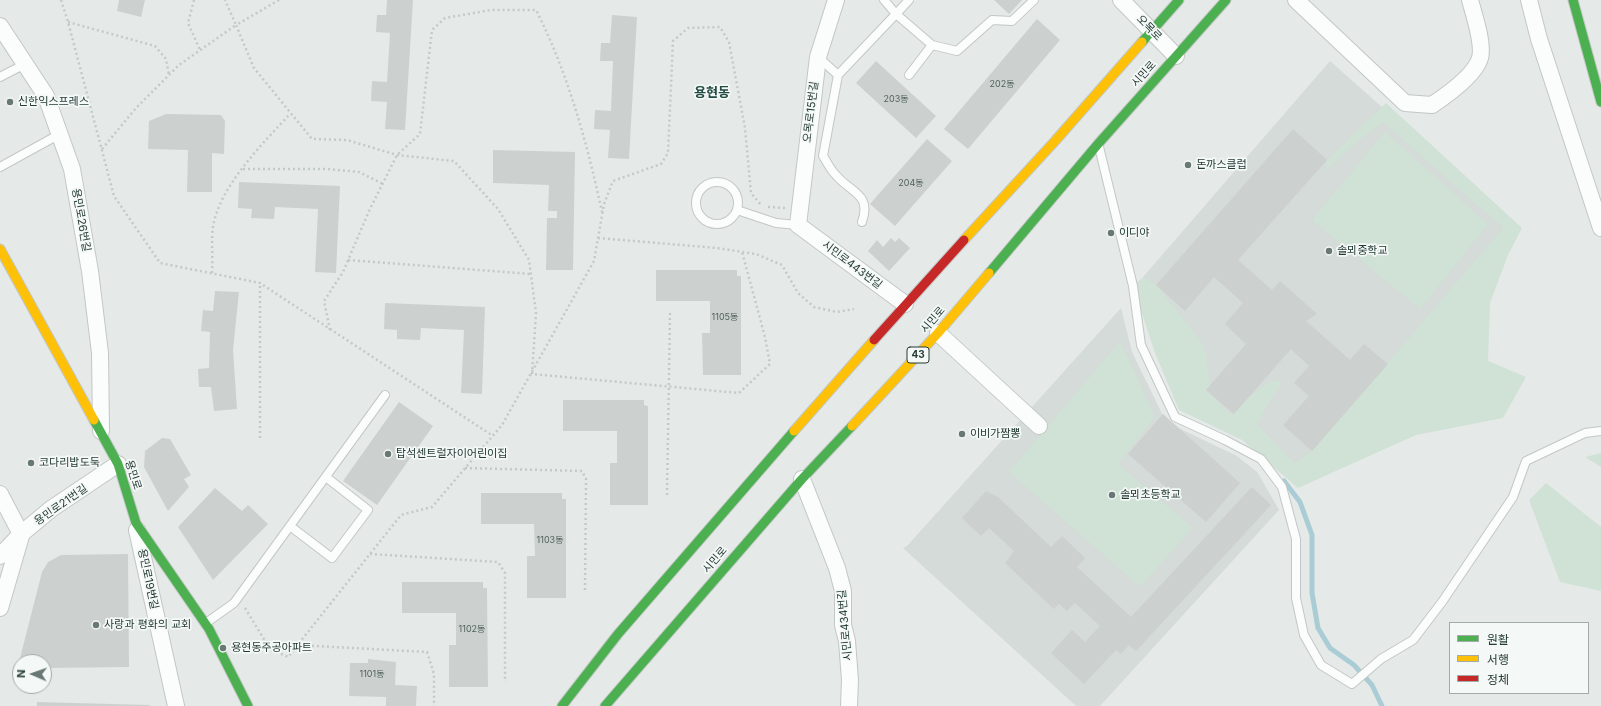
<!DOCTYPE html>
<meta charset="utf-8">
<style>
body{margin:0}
#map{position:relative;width:1601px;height:706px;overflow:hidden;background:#e5eae8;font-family:Inter,"Noto Sans KR",sans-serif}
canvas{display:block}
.legend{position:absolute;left:1449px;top:622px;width:140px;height:72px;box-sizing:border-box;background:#f4f8f6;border:1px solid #a1aca9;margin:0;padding:5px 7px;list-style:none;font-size:12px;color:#253b36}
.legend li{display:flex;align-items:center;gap:8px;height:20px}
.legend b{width:20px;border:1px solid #a1aca9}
.north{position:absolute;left:12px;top:654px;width:40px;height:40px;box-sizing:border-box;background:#f4f8f6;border:1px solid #a1aca9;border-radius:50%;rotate:272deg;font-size:11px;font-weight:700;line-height:16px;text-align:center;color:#253b36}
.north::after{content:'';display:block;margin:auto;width:14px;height:18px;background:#687874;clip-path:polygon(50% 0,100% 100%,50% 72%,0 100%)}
</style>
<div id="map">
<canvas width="1601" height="706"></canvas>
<ul class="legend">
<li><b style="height:5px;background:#4caf50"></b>원활</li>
<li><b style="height:5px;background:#ffc107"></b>서행</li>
<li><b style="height:5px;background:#c62828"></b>정체</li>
</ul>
<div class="north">N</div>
</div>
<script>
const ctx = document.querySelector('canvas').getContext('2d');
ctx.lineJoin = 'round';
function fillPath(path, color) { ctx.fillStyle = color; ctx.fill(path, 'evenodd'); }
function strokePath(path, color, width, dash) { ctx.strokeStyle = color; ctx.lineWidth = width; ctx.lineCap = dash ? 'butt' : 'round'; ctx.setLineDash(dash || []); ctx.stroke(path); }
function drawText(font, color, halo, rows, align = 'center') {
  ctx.font = font + ' Inter,"Noto Sans KR",sans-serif'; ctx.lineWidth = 3.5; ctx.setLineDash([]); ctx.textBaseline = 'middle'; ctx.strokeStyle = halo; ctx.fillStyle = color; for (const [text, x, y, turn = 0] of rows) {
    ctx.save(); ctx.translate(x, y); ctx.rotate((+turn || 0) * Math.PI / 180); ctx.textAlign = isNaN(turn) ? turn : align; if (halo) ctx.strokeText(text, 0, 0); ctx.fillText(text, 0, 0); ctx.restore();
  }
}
const built = new Path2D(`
 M 1330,61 L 1515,225 L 1299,481 L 1247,432 L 1180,401 L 1143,277 Z
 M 1121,308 L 1132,352 L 1166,422 L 1237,456 L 1258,473 L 1279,510 L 1100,706 L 1076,706 L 903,548 L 907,546 Z`);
const green = new Path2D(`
 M 1386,103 L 1522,228 L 1508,255 L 1490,303 L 1488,361 L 1526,377 L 1503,418 L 1416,435 L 1298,488 L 1242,440 L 1179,410 L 1155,353 L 1133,286 L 1143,277 L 1156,285 L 1204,345 L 1211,386 L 1206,390 L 1229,413 L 1234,414 L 1246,399 L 1270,381 L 1282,381 L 1257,424 L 1294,463 L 1312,451 L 1503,228 L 1383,122 L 1354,144 L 1324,173 L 1327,160 Z
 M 1385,132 L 1488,224 L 1420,309 L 1312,220 Z
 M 1120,341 L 1155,417 L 1118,464 L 1193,528 L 1140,587 L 1009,472 Z
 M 1601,453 L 1601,467 L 1585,457 Z
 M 1546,483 L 1601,527 L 1601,591 L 1560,582 L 1529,500 Z`);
const stream = new Path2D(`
 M 1284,481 L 1300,502 L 1312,535 L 1312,593 L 1318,628 L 1330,648 L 1354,665 L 1372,685 L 1382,706`);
const building = new Path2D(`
 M 119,0 L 145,0 L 141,17 L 117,11 Z
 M 387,0 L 413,0 L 405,130 L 385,129 L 387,102 L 371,101 L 372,81 L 387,82 L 390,33 L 376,32 L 377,15 L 386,15 Z
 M 994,0 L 1022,0 L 1009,14 Z
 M 612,15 L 637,17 L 629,159 L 608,158 L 610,130 L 594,129 L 595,110 L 611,111 L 613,61 L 600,61 L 601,43 L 610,43 Z
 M 1037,19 L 1060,40 L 968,149 L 944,129 Z
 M 876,61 L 936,116 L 916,138 L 856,83 Z
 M 166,114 L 221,115 L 225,121 L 224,154 L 212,153 L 212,192 L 187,192 L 188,150 L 148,149 L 149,121 Z
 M 1293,129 L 1327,160 L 1238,260 L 1272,290 L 1280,281 L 1317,314 L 1306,321 L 1350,360 L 1364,344 L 1388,364 L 1312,451 L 1283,425 L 1309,396 L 1294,383 L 1309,366 L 1291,349 L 1234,414 L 1206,390 L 1246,344 L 1225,324 L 1243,303 L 1214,277 L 1185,311 L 1156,285 Z
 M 927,139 L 952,161 L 895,226 L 870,204 Z
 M 493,150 L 575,152 L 573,270 L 546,270 L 547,218 L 557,218 L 557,211 L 548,211 L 549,185 L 493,183 Z
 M 239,182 L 340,186 L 336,273 L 315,272 L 318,209 L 275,207 L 274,219 L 251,218 L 252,209 L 238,208 Z
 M 891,238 L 895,242 L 899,238 L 910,248 L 889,271 L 868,251 L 877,240 L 883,247 Z
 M 656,270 L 737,270 L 737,276 L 741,276 L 741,375 L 703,375 L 702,333 L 710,333 L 710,301 L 656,301 Z
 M 215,291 L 239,292 L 233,350 L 237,409 L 214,411 L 211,387 L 199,387 L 198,369 L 209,368 L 210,332 L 201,331 L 203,310 L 213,311 Z
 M 385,303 L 485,307 L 482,394 L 461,393 L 464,330 L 421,328 L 420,340 L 397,339 L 397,330 L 384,329 Z
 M 563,400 L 644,400 L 644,405 L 648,406 L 648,505 L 610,505 L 610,463 L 617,463 L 617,431 L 563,431 Z
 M 399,402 L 433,426 L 377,505 L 343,481 Z
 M 1163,414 L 1240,483 L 1206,522 L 1128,454 Z
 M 162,438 L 170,439 L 191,475 L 184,479 L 189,487 L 168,511 L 144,467 L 145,451 Z
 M 1252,487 L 1271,505 L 1136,651 L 1129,645 L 1121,654 L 1116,650 L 1084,684 L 1051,653 L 1072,630 L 1085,642 L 1100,626 L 1075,603 L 1067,611 L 1059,604 L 1054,609 L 1005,563 L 1014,551 L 989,528 L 981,536 L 962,518 L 986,491 L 998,497 L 1051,547 L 1062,536 L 1085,558 L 1077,567 L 1131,617 Z
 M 215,488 L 242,511 L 248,505 L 268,524 L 213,580 L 178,527 Z
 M 481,493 L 562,493 L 562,499 L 566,499 L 566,598 L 527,598 L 527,556 L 535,556 L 534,524 L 481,524 Z
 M 128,554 L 129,667 L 44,668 L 44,662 L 19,662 L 42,572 L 48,562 L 61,555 Z
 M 402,582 L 483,582 L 483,588 L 487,588 L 488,687 L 449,687 L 449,645 L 456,645 L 456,613 L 402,613 Z
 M 368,659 L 396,662 L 395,685 L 417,686 L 416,706 L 386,706 L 386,697 L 349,696 L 350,663 L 368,663 Z
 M 37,702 L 150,705 L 150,706 L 37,706 Z`);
const path = new Path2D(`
 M 61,0 L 68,22 L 114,196 L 160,263 L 260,283 L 493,436
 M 194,0 L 188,23 L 200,50
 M 279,0 L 236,25 L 254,68 L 312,139 L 347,140 L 397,155 L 454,161 L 498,209 L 529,260 L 536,313 L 532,374 L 739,393 L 770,364 L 765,337 L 742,252
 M 68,22 L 155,46 L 166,59 L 169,75
 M 102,149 L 136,108 L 179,65 L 236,25 L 225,0
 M 243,169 L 328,169 L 359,172 L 383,184
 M 768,207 L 785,208
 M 598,238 L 717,248 L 756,254 L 782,265 L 798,293 L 814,307 L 837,312 L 854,309
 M 348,260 L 531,274
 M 212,273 C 213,258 211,241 213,227 C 219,187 263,143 290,114
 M 330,330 L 324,301 L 343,272 L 369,211 L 397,155 L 420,134 L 432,30 L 445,18 L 491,10 L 536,10 C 568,73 587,143 602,212
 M 260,438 L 260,283
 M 465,468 L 582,471 L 586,479 L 585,591
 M 667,495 L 670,313
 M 370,554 L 498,562 L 505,573 L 505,682
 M 245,608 L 270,649 L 288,657 L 401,515 L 432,507 L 502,425 L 594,261 L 604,204 L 613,181 L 661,164 L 668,153 L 673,41 L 688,28 L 720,27 L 729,42 L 745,128 L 751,193 L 761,205
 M 297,645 L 427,652 L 434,674 L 434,706`);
const lane = new Path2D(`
 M 909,0 L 896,14 L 932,45 L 957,51 L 992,20 L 1012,21 L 1034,0
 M 818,57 L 838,75 L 896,14 L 884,0
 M 838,75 L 823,156 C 827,162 830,169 835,174 C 850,193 872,193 862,222
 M 909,75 L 932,45
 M 0,77 L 25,64
 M 1099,147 L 1133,286 L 1141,345 L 1175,417 L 1225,440 L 1261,459 L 1282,487 L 1296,539 L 1296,598 L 1304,635 L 1321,665 L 1352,684 L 1381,659 L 1413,640 L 1442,602 L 1513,497 L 1526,461 L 1585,433 L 1601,431
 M 0,167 L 60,134
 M696 203a21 21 0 1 1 42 0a21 21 0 1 1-42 0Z
 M 737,210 L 776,223 L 798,225
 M 290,526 L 332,558 L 368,510 L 326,477
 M 206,623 L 234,603 L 385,395`);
const street = new Path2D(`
 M 836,0 L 818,57 L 798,225 L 905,304
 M 1121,0 L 1176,56
 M 1296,0 L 1405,103 L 1432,105 C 1447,95 1475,75 1480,58 C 1484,44 1474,15 1470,0
 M 1529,0 L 1539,39 L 1601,228
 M 0,26 L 46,96 L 72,169 L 90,271 L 100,353 L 101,431
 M 938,333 L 1039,426
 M 802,479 L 837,568 L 843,591 L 843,625 L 847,641 L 850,680 L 849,706
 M 0,494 L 21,534
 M 137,530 L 176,706
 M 0,556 L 21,534 L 51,509 L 118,464
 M 0,608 L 21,536`);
const fast = new Path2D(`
 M 1573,0 L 1601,102
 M 1142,42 L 1179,0
 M 989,273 L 1098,144 L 1226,0
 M 94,420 L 118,464 L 136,523 L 209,629 L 248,706
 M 562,706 L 618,634 L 794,431
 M 605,706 L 802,479 L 852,426`);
const slow = new Path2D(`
 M 964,240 L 1055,141 L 1142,42
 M 0,249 L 94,420
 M 852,426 L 938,333 L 989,273
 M 794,431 L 874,340`);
const jam = new Path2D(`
 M 874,340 L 964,240`);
const markers = [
 [10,102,4,"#687874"],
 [1188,165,4,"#687874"],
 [1111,233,4,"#687874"],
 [1329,251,4,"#687874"],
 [962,434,4,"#687874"],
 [388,454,4,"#687874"],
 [31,463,4,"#687874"],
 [1112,495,4,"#687874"],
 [96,625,4,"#687874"],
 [223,648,4,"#687874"]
];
const numberNames = [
 ["202동",1002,84],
 ["203동",896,99],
 ["204동",911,183],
 ["1105동",725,317],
 ["1103동",550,540],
 ["1102동",472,629],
 ["1101동",372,674]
];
const shields = [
 [918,355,22]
];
const shieldNames = [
 ["43",918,355]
];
const streetNames = [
 ["오목로",1149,28,45],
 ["시민로",1144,74,-48],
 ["오목로15번길",811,112,-83],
 ["용민로26번길",81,220,80],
 ["시민로443번길",852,265,37],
 ["시민로",933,320,-49],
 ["용민로",133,475,72],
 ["용민로21번길",61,505,-35],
 ["시민로",715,560,-49],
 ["용민로19번길",148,579,78],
 ["시민로434번길",845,625,-95]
];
const poiNames = [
 ["신한익스프레스",18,102],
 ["돈까스클럽",1196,165],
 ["이디야",1119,233],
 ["솔뫼중학교",1337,251],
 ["이비가짬뽕",970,434],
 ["탑석센트럴자이어린이집",396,454],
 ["코다리밥도둑",39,463],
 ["솔뫼초등학교",1120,495],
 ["사랑과 평화의 교회",104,625],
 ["용현동주공아파트",231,648]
];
const quarterNames = [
 ["용현동",712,93]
];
fillPath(built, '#d4dbd8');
fillPath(green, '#d0e1d6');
strokePath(stream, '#aaccd4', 5);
fillPath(building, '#ccd1cf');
strokePath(lane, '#c2c7c5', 10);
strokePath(street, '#c2c7c5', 18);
strokePath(fast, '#c1c7c5', 11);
strokePath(slow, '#c1c7c5', 11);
strokePath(jam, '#c1c7c5', 11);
strokePath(path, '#c2cac6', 2.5, [2, 3]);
strokePath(lane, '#fbfcfc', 8);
strokePath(street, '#fbfcfc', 16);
strokePath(fast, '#4caf50', 9);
strokePath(slow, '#ffc107', 9);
strokePath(jam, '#c62828', 9);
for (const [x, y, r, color] of markers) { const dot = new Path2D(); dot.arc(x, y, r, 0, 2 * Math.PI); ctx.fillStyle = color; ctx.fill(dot); strokePath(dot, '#f4f8f6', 1.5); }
drawText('9px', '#50615d', null, numberNames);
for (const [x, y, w] of shields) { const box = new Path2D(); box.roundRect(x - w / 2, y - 8, w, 16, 3); ctx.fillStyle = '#f4f8f6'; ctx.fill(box); strokePath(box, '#253b36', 1); }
drawText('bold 10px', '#253b36', null, shieldNames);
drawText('11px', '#253b36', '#f4f8f6', streetNames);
drawText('11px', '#253b36', '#f4f8f6', poiNames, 'left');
drawText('bold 13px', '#234b43', '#f4f8f6', quarterNames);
</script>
